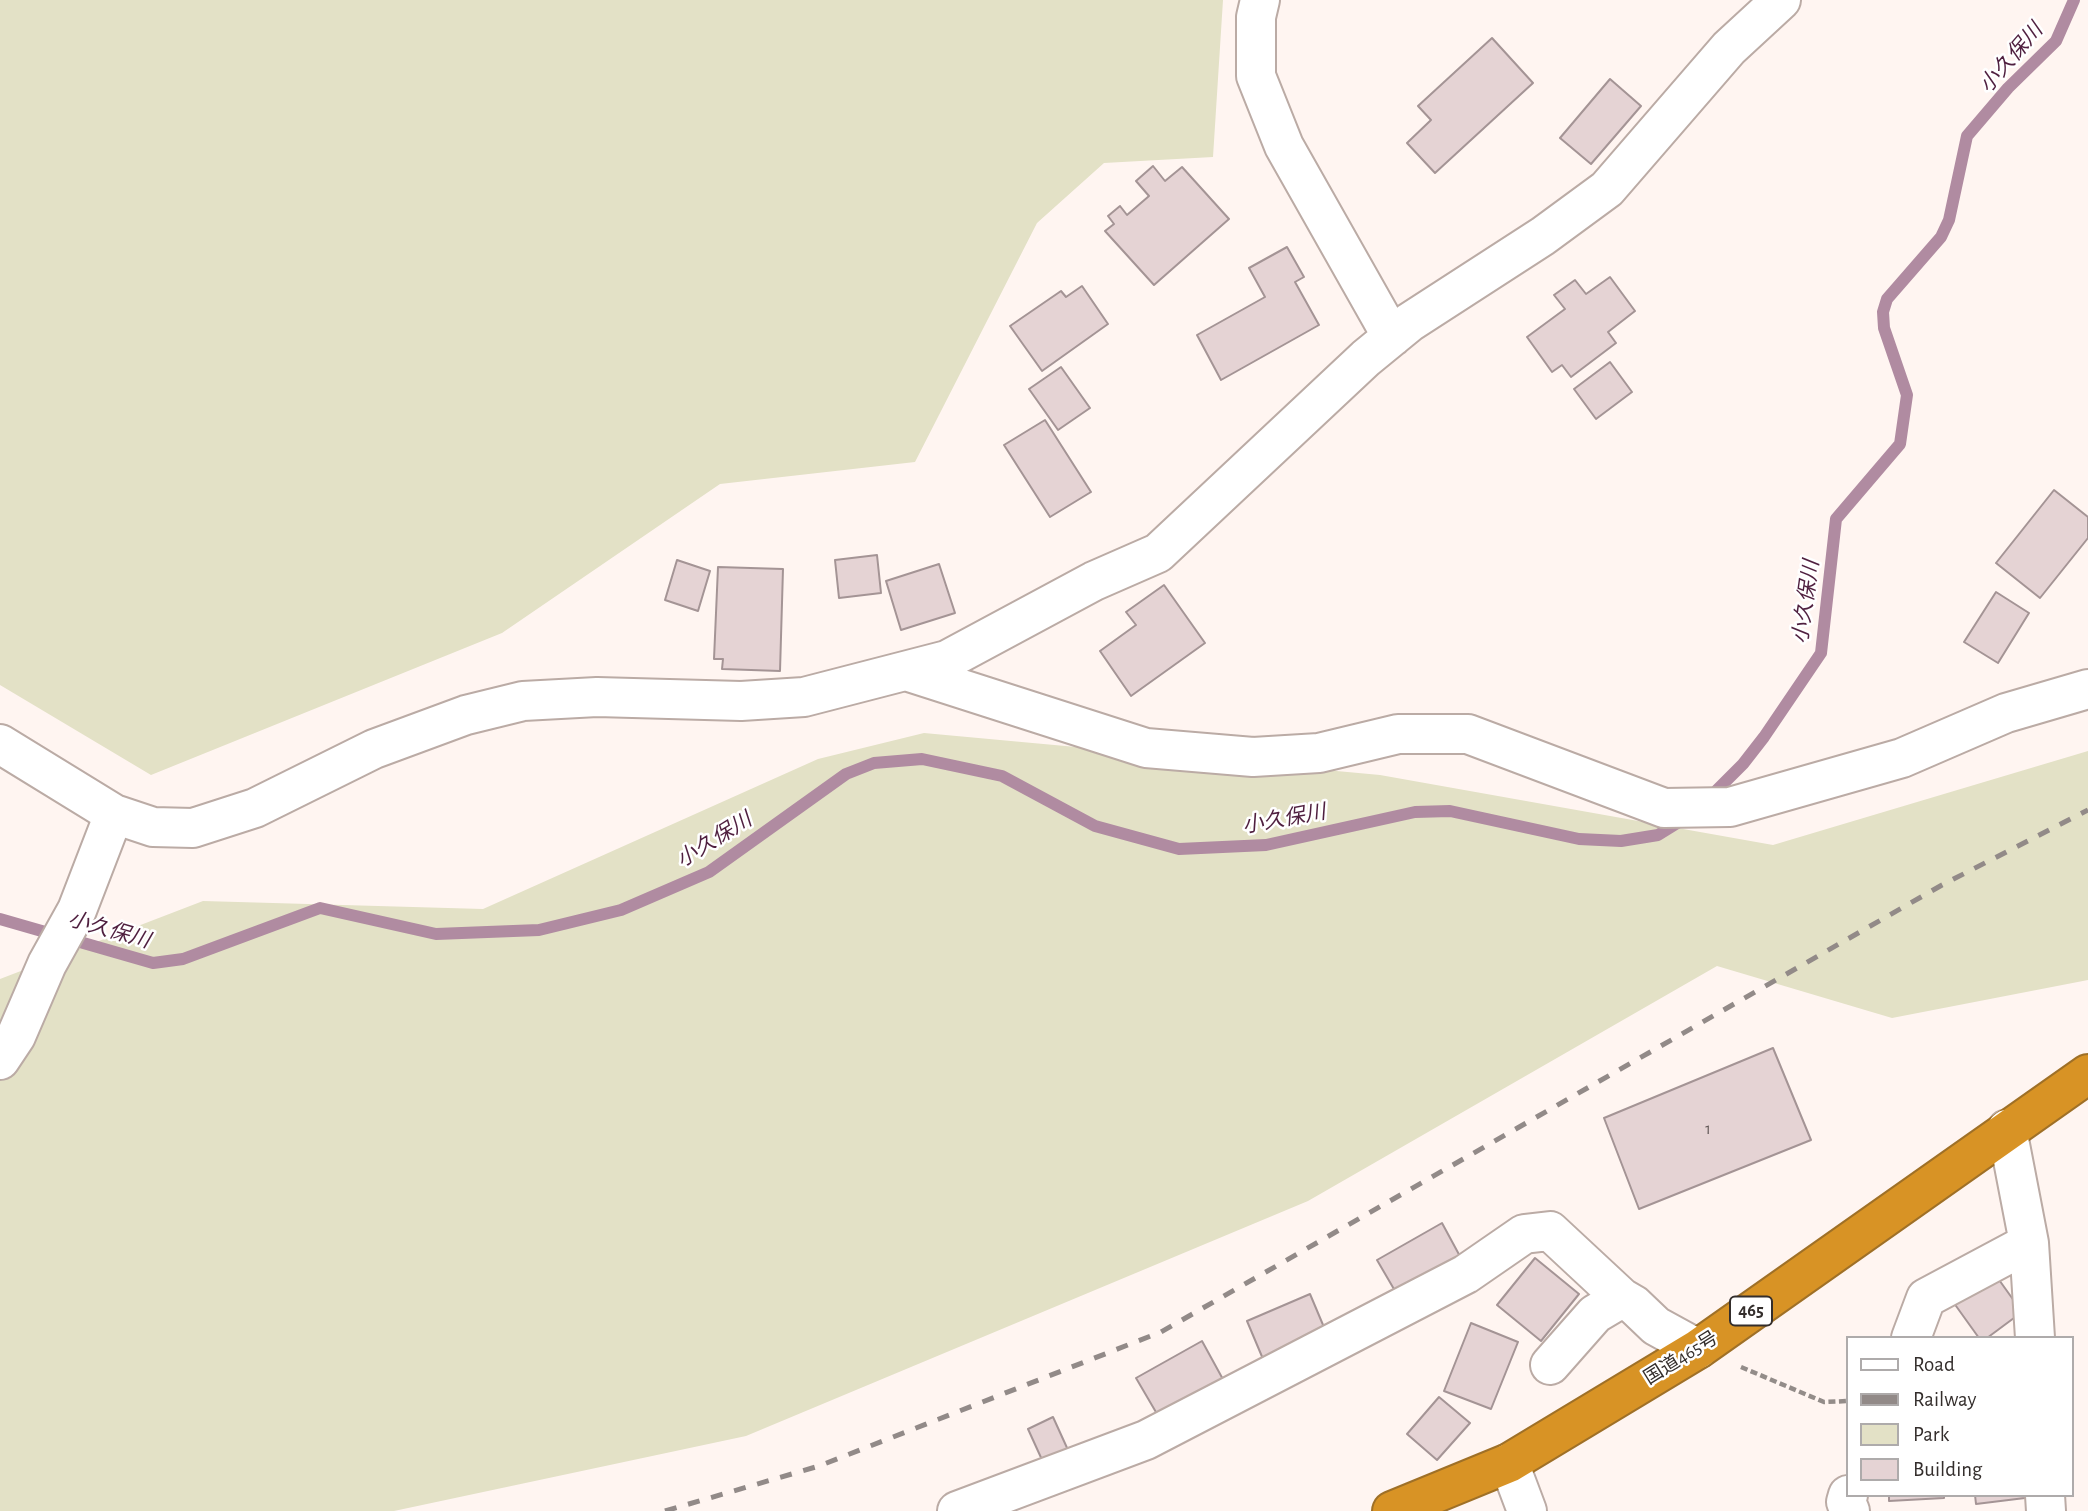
<!DOCTYPE html>
<meta charset="utf-8">
<style>
body{margin:0}
#map{position:relative;width:2088px;height:1511px;overflow:hidden;background:#fff5f1;font-family:"Alegreya Sans",sans-serif}
canvas{display:block}
.legend{position:absolute;left:1846px;top:1336px;width:228px;height:161px;box-sizing:border-box;background:#fff;border:2px solid #aeabab;margin:0;padding:9px 12px;list-style:none;font-size:21px;color:#342e2c}
.legend li{display:flex;align-items:center;gap:14px;height:35px}
.legend b{width:35px;border:2px solid #aeabab}
</style>
<div id="map">
<canvas width="2088" height="1511"></canvas>
<ul class="legend">
<li><b style="height:9px;background:#fff"></b>Road</li>
<li><b style="height:9px;background:#928a88"></b>Railway</li>
<li><b style="height:19px;background:#e3e1c6"></b>Park</li>
<li><b style="height:19px;background:#e5d3d4"></b>Building</li>
</ul>
</div>
<script>
const ctx = document.querySelector('canvas').getContext('2d');
ctx.lineJoin = 'round';
function fillPath(path, color) { ctx.fillStyle = color; ctx.fill(path, 'evenodd'); }
function strokePath(path, color, width, dash) { ctx.strokeStyle = color; ctx.lineWidth = width; ctx.lineCap = dash ? 'butt' : 'round'; ctx.setLineDash(dash || []); ctx.stroke(path); }
function drawText(font, color, halo, rows, align = 'center') {
  ctx.font = font + ' "Alegreya Sans","Noto Sans JP",sans-serif'; ctx.lineWidth = 5; ctx.setLineDash([]); ctx.textBaseline = 'middle'; ctx.strokeStyle = halo; ctx.fillStyle = color; for (const [text, x, y, turn = 0] of rows) {
    ctx.save(); ctx.translate(x, y); ctx.rotate((+turn || 0) * Math.PI / 180); ctx.textAlign = isNaN(turn) ? turn : align; if (halo) ctx.strokeText(text, 0, 0); ctx.fillText(text, 0, 0); ctx.restore();
  }
}
const green = new Path2D(`
 M 0,0 L 1223,0 L 1213,157 L 1104,163 L 1037,223 L 915,462 L 720,484 L 502,633 L 151,775 L 0,685 Z
 M 924,733 L 1380,775 L 1773,845 L 2088,751 L 2088,980 L 1892,1018 L 1717,966 L 1308,1201 L 746,1436 L 394,1511 L 0,1511 L 0,979 L 203,901 L 483,909 L 818,759 Z`);
const stream = new Path2D(`
 M 1708,799 L 1743,764 L 1764,737 L 1821,653 L 1836,519 L 1900,444 L 1907,395 L 1884,328 L 1883,312 L 1887,299 L 1941,237 L 1949,220 L 1967,136 L 2008,88 L 2056,41 L 2074,0
 M 0,919 L 153,963 L 183,959 L 320,908 L 436,934 L 539,930 L 621,910 L 709,872 L 846,774 L 874,763 L 922,759 L 1002,776 L 1095,826 L 1179,849 L 1266,845 L 1415,812 L 1450,811 L 1579,839 L 1621,841 L 1658,835 L 1687,817`);
const building = new Path2D(`
 M 1492,38 L 1533,83 L 1435,173 L 1407,143 L 1431,120 L 1418,106 Z
 M 1610,79 L 1641,106 L 1591,164 L 1560,138 Z
 M 1153,166 L 1165,181 L 1182,167 L 1229,219 L 1154,285 L 1105,231 L 1114,224 L 1108,216 L 1120,206 L 1127,215 L 1149,196 L 1136,181 Z
 M 1287,247 L 1304,277 L 1295,282 L 1319,325 L 1221,380 L 1197,335 L 1265,297 L 1249,268 Z
 M 1610,277 L 1635,311 L 1608,332 L 1616,343 L 1571,377 L 1562,365 L 1552,372 L 1527,337 L 1565,309 L 1554,295 L 1575,280 L 1586,294 Z
 M 1082,286 L 1108,324 L 1042,371 L 1010,326 L 1061,291 L 1066,297 Z
 M 1610,362 L 1632,392 L 1596,419 L 1574,389 Z
 M 1061,367 L 1090,408 L 1058,430 L 1029,389 Z
 M 1045,420 L 1091,492 L 1050,517 L 1004,445 Z
 M 2054,490 L 2088,517 L 2088,538 L 2040,598 L 1996,563 Z
 M 877,555 L 881,593 L 839,598 L 835,560 Z
 M 677,560 L 710,571 L 698,611 L 665,600 Z
 M 939,564 L 955,613 L 901,630 L 886,581 Z
 M 718,567 L 783,569 L 780,671 L 722,669 L 723,659 L 714,659 Z
 M 1164,585 L 1205,643 L 1131,696 L 1100,651 L 1136,625 L 1126,612 Z
 M 1996,592 L 2029,613 L 1998,663 L 1964,642 Z
 M 1773,1048 L 1811,1140 L 1639,1209 L 1604,1118 Z
 M 1442,1223 L 1462,1260 L 1398,1296 L 1377,1260 Z
 M 1535,1258 L 1579,1294 L 1541,1341 L 1497,1305 Z
 M 1992,1270 L 2022,1312 L 1987,1338 L 1979,1338 L 1951,1299 Z
 M 1310,1294 L 1326,1332 L 1263,1359 L 1247,1321 Z
 M 1471,1323 L 1518,1342 L 1491,1409 L 1444,1391 Z
 M 1202,1341 L 1225,1383 L 1160,1419 L 1136,1378 Z
 M 1439,1397 L 1470,1423 L 1437,1460 L 1407,1434 Z
 M 1053,1417 L 1068,1450 L 1043,1462 L 1028,1429 Z
 M 1889,1495 L 1944,1495 L 1944,1498 L 1889,1501 Z
 M 1975,1495 L 2025,1495 L 2025,1498 L 1976,1504 Z`);
const path = new Path2D(`
 M 1741,1367 L 1824,1402 L 1848,1401`);
const minor = new Path2D(`
 M 1260,0 L 1256,17 L 1256,76 L 1284,146 L 1392,337
 M 909,672 L 1146,748 L 1253,757 L 1319,753 L 1398,734 L 1468,734 L 1664,808 L 1730,807 L 1902,758 L 2006,713 L 2088,689
 M 0,744 L 114,814 L 153,827 L 193,828 L 255,808 L 374,749 L 466,715 L 523,701 L 597,697 L 741,701 L 804,697 L 947,660 L 1094,581 L 1158,553 L 1366,358 L 1410,322 L 1543,236 L 1607,189 L 1729,48 L 1781,0
 M 0,1060 L 16,1036 L 47,964 L 77,910 L 114,814
 M 2007,1129 L 2029,1243 L 2035,1338
 M 1911,1338 L 1926,1298 L 2029,1243
 M 1550,1365 L 1595,1314 L 1622,1298 L 1634,1305 L 1656,1326 L 1698,1349
 M 1509,1463 L 1527,1511
 M 1848,1495 L 1846,1502 L 1850,1511
 M 2045,1495 L 2046,1511
 M 957,1511 L 1146,1440 L 1466,1274 L 1524,1234 L 1550,1231 L 1622,1298`);
const highway = new Path2D(`
 M 1392,1511 L 1509,1463 L 1698,1349 L 2088,1074`);
const rail = new Path2D(`
 M 665,1511 L 819,1466 L 1161,1332 L 1942,885 L 2088,810`);
const numberNames = [
 ["1",1708,1129]
];
const shields = [
 [1751,1311,42]
];
const shieldNames = [
 ["465",1751,1311]
];
const streetNames = [
 ["国道465号",1681,1358,-32]
];
const waterNames = [
 ["小久保川",2011,58,-49],
 ["小久保川",1806,602,-82],
 ["小久保川",1284,819,-10],
 ["小久保川",714,840,-32],
 ["小久保川",109,930,16]
];
fillPath(green, '#e3e1c6');
strokePath(stream, '#b08ba1', 12);
fillPath(building, '#e5d3d4');
strokePath(building, '#a49495', 2);
strokePath(minor, '#bbaba5', 42);
strokePath(highway, '#9f7027', 42);
strokePath(path, '#938c89', 4.5, [7, 3.5]);
strokePath(minor, '#fff', 38);
strokePath(highway, '#d89325', 38);
strokePath(rail, '#928a88', 5, [12, 12]);
drawText('16px', '#605756', null, numberNames);
for (const [x, y, w] of shields) { const box = new Path2D(); box.roundRect(x - w / 2, y - 14.5, w, 29, 5); ctx.fillStyle = '#fff'; ctx.fill(box); strokePath(box, '#342e2c', 2); }
drawText('bold 18px', '#342e2c', null, shieldNames);
drawText('19px', '#342e2c', '#fff', streetNames);
drawText('italic 21px', '#4f1f3f', '#fff', waterNames);
</script>
